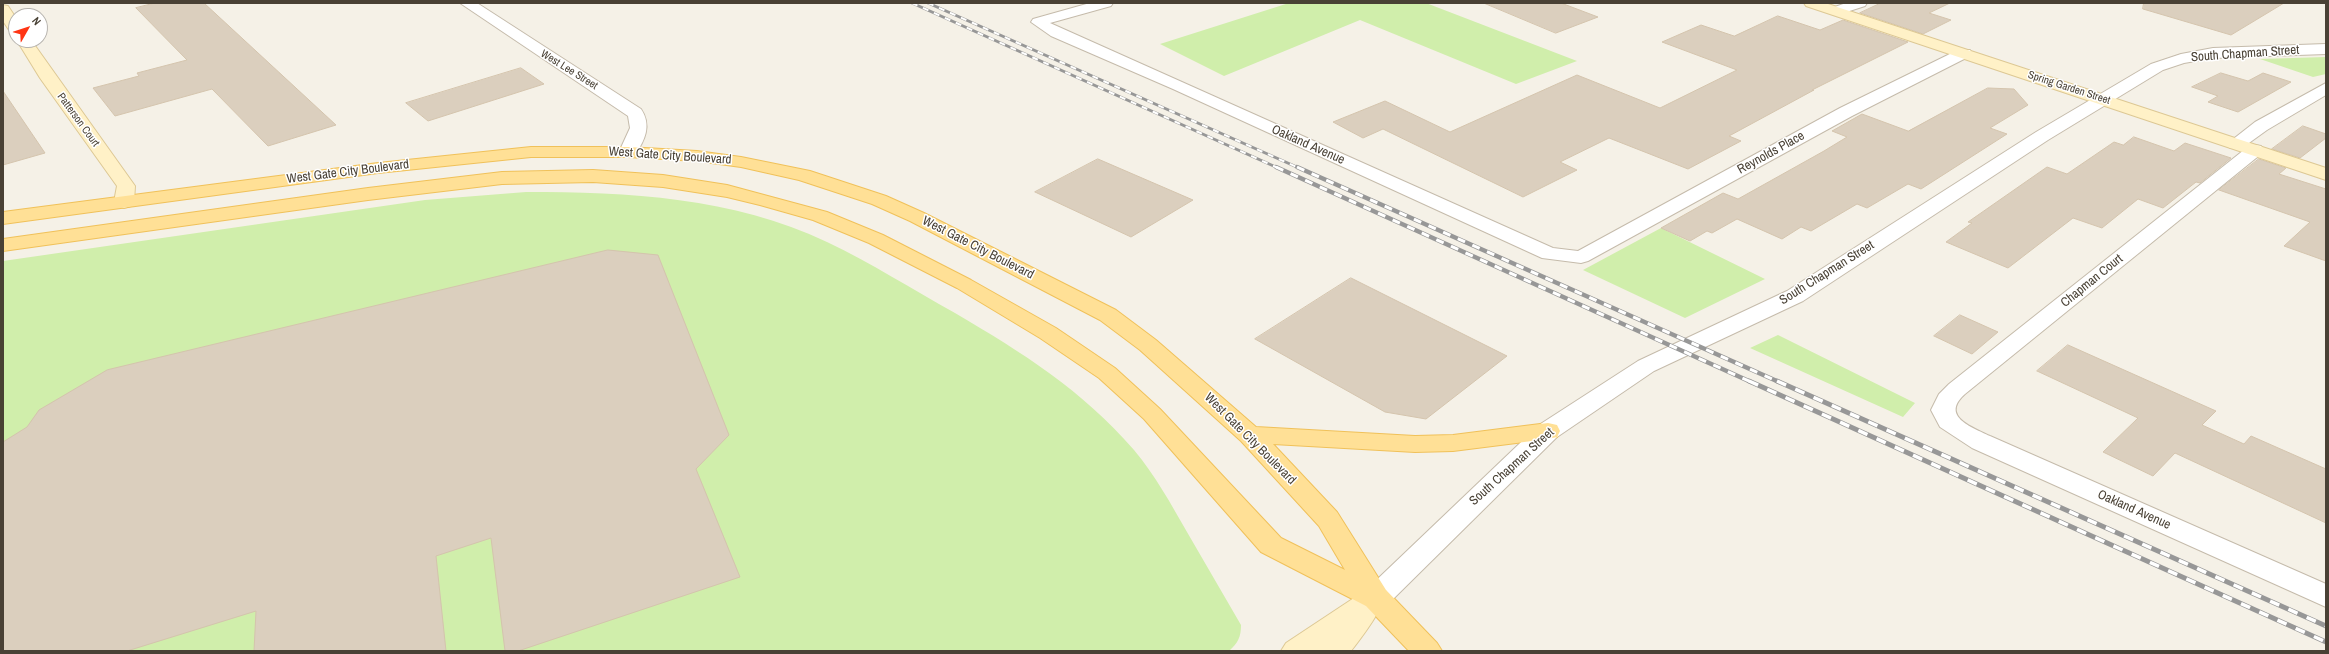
<!DOCTYPE html>
<style>
body{margin:0}
#map{position:relative;width:2329px;height:654px;overflow:hidden;background:#f5f1e7;font-family:"Archivo Narrow",sans-serif}
canvas{display:block}
.frame{position:absolute;inset:0;border:4px solid #494135;pointer-events:none}
.north{position:absolute;left:8px;top:8px;width:40px;height:40px;box-sizing:border-box;background:#fff;border:1px solid #b6b3ae;border-radius:50%;rotate:51deg;font-size:11px;font-weight:700;line-height:16px;text-align:center;color:#494135}
.north::after{content:'';display:block;margin:auto;width:14px;height:18px;background:#ff3514;clip-path:polygon(50% 0,100% 100%,50% 72%,0 100%)}
</style>
<div id="map">
<canvas width="2329" height="654"></canvas>
<div class="frame"></div>
<div class="north">N</div>
</div>
<script>
const ctx = document.querySelector('canvas').getContext('2d');
ctx.lineJoin = 'round';
function fillPath(path, color) { ctx.fillStyle = color; ctx.fill(path, 'evenodd'); }
function strokePath(path, color, width, dash) { ctx.strokeStyle = color; ctx.lineWidth = width; ctx.lineCap = dash ? 'butt' : 'round'; ctx.setLineDash(dash || []); ctx.stroke(path); }
function drawText(font, color, halo, rows, align = 'center') {
  ctx.font = font + ' "Archivo Narrow",sans-serif'; ctx.lineWidth = 3; ctx.setLineDash([]); ctx.textBaseline = 'middle'; ctx.strokeStyle = halo; ctx.fillStyle = color; for (const [text, x, y, turn = 0] of rows) {
    ctx.save(); ctx.translate(x, y); ctx.rotate((+turn || 0) * Math.PI / 180); ctx.textAlign = isNaN(turn) ? turn : align; if (halo) ctx.strokeText(text, 0, 0); ctx.fillText(text, 0, 0); ctx.restore();
  }
}
const green = new Path2D(`
 M 1289,3 L 1426,3 L 1577,61 L 1516,84 L 1360,20 L 1224,76 L 1160,44 Z
 M 2326,57 L 2326,74 L 2313,77 L 2260,59 Z
 M 526,192 C 628,192 733,197 827,242 C 871,263 912,289 955,313 C 1023,353 1082,390 1134,450 C 1155,475 1171,504 1187,532 C 1205,563 1223,594 1241,625 C 1241,637 1238,643 1229,651 L 3,651 L 3,261 L 425,200 Z
 M 1661,228 L 1765,279 L 1685,318 L 1583,270 Z
 M 1778,335 L 1915,403 L 1903,417 L 1750,348 Z`);
const building = new Path2D(`
 M 155,3 L 204,3 L 336,125 L 268,146 L 212,89 L 115,116 L 93,88 L 139,76 L 137,73 L 187,60 L 136,8 Z
 M 1484,3 L 1561,3 L 1598,17 L 1556,33 Z
 M 1881,3 L 1950,3 L 1929,13 L 1951,20 L 1923,34 L 1860,13 Z
 M 2144,3 L 2284,3 L 2231,35 L 2143,9 Z
 M 1778,16 L 1820,30 L 1843,20 L 1908,42 L 1812,90 L 1814,90 L 1729,136 L 1741,141 L 1688,169 L 1609,138 L 1560,162 L 1577,170 L 1523,197 L 1383,129 L 1363,138 L 1333,122 L 1385,101 L 1450,132 L 1577,75 L 1660,108 L 1737,70 L 1662,42 L 1701,25 L 1734,36 Z
 M 521,68 L 544,84 L 428,121 L 406,103 Z
 M 2221,73 L 2248,81 L 2263,73 L 2291,82 L 2238,112 L 2208,102 L 2218,96 L 2192,87 Z
 M 1988,88 L 2014,89 L 2028,105 L 1990,128 L 2007,134 L 1921,189 L 1908,184 L 1867,208 L 1857,204 L 1811,231 L 1801,227 L 1782,239 L 1737,219 L 1712,233 L 1707,231 L 1690,241 L 1661,228 L 1723,193 L 1738,199 L 1824,151 L 1847,137 L 1832,131 L 1862,114 L 1908,131 Z
 M 3,91 L 45,153 L 3,165 Z
 M 2303,126 L 2326,134 L 2326,138 L 2300,158 L 2272,149 Z
 M 2134,137 L 2174,151 L 2185,143 L 2231,158 L 2200,183 L 2196,182 L 2163,208 L 2138,199 L 2102,228 L 2073,218 L 2008,268 L 1946,242 L 1972,223 L 1968,222 L 2047,167 L 2067,174 L 2114,142 L 2123,145 Z
 M 1098,159 L 1193,200 L 1131,237 L 1035,192 Z
 M 2259,159 L 2286,168 L 2279,174 L 2326,189 L 2326,261 L 2284,246 L 2310,222 L 2219,190 Z
 M 608,250 L 658,255 L 729,435 L 696,469 L 740,577 L 518,651 L 505,651 L 491,538 L 436,556 L 446,651 L 254,651 L 256,611 L 127,651 L 3,651 L 3,442 L 27,427 L 39,410 L 107,370 Z
 M 1351,278 L 1507,356 L 1426,419 L 1385,412 L 1255,339 Z
 M 1960,315 L 1998,332 L 1972,354 L 1934,336 Z
 M 2068,345 L 2216,411 L 2202,425 L 2244,444 L 2251,436 L 2326,469 L 2326,523 L 2175,453 L 2153,476 L 2103,452 L 2138,418 L 2037,371 Z`);
const minor = new Path2D(`
 M 460,3 L 477,3 L 641,109 C 652,125 645,141 634,156 L 622,156 L 619,152 L 630,128 L 628,116 Z
 M 1090,3 L 1113,3 L 1111,6 L 1050,23 L 1553,248 L 1578,251 L 1840,108 L 1958,50 L 1970,50 L 1972,53 L 1970,56 L 1852,116 L 1588,261 L 1581,263 L 1542,258 L 1173,89 L 1051,36 L 1031,22 L 1033,19 Z
 M 1846,3 L 1867,3 L 1865,6 L 1837,15 L 1830,11 L 1832,8 Z
 M 2326,83 L 2326,95 L 2267,130 L 2242,148 L 2230,148 L 2227,144 L 2255,122 Z
 M 2255,145 L 2261,146 L 2264,150 L 2261,154 L 1965,394 C 1940,416 1971,427 1990,436 L 2326,584 L 2326,607 L 1972,448 L 1940,427 L 1931,410 L 1939,394 L 1949,384 L 2249,146 Z`);
const tertiary = new Path2D(`
 M 2326,44 L 2326,54 L 2213,58 L 2184,63 L 2163,70 L 2048,140 L 1803,301 L 1654,371 L 1557,437 L 1386,606 L 1376,609 L 1366,606 L 1362,598 L 1366,590 L 1539,425 L 1638,361 L 1787,291 L 2036,132 L 2151,64 L 2181,54 L 2213,48 Z`);
const secondary = new Path2D(`
 M 1804,3 L 1825,3 L 2326,168 L 2326,180 L 1806,6 Z
 M 3,5 L 8,6 L 16,18 L 16,35 L 11,33 L 3,21 Z
 M 16,39 L 31,40 L 135,186 L 134,202 L 131,206 L 124,208 L 117,206 L 114,202 L 117,186 L 40,78 Z
 M 1376,587 L 1386,590 L 1390,598 C 1387,604 1379,608 1378,612 C 1371,625 1361,638 1351,651 L 1281,651 L 1286,643 L 1366,590 Z`);
const primary = new Path2D(`
 M 531,147 L 628,147 L 697,151 L 741,157 L 810,171 L 886,196 L 924,213 L 1116,310 L 1156,340 L 1256,427 L 1415,436 L 1453,435 L 1548,423 L 1557,425 L 1560,431 L 1557,437 L 1548,439 L 1453,451 L 1415,452 L 1273,444 L 1337,512 L 1386,590 L 1437,643 L 1442,651 L 1409,651 L 1366,606 L 1261,552 L 1144,419 L 1099,378 L 1040,338 L 957,288 L 869,243 L 813,220 L 760,205 L 727,197 L 663,187 L 593,182 L 502,184 L 368,200 L 3,251 L 3,239 L 368,188 L 502,172 L 593,170 L 663,175 L 727,185 L 827,212 L 883,235 L 971,280 L 1056,328 L 1115,368 L 1160,409 L 1281,538 L 1345,570 L 1319,526 L 1241,441 L 1140,350 L 1100,320 L 910,221 L 872,204 L 799,180 L 741,167 L 697,161 L 628,157 L 531,157 L 378,173 L 3,224 L 3,212 L 378,163 Z`);
const railFar2 = new Path2D(`
 M 912,3 L 1278,168
 M 928,3 L 1299,168`);
const railFar1 = new Path2D(`
 M 1276,167 L 1751,382
 M 1297,167 L 1779,382`);
const rail = new Path2D(`
 M 1749,381 L 2326,642
 M 1777,381 L 2326,626`);
const farStreetnames = [
 ["West Lee Street",569,70,32],
 ["Spring Garden Street",2069,88,18],
 ["Patterson Court",78,120,54]
];
const streetNames = [
 ["South Chapman Street",2245,54,-4],
 ["Oakland Avenue",1308,145,24],
 ["Reynolds Place",1771,153,-29],
 ["West Gate City Boulevard",670,156,4],
 ["West Gate City Boulevard",348,172,-7],
 ["West Gate City Boulevard",978,248,27],
 ["South Chapman Street",1827,273,-32],
 ["Chapman Court",2092,281,-39],
 ["West Gate City Boulevard",1250,439,45],
 ["South Chapman Street",1512,467,-42],
 ["Oakland Avenue",2134,510,24]
];
fillPath(green, '#d0eeab');
fillPath(building, '#dbcfbe');
strokePath(building, '#d4c4ad', 1);
strokePath(minor, '#c5bbab', 2);
strokePath(tertiary, '#c5bbab', 2);
strokePath(secondary, '#ddc894', 2);
strokePath(primary, '#f0c15a', 2);
fillPath(minor, '#fff');
fillPath(tertiary, '#fff');
fillPath(secondary, '#fff1c7');
fillPath(primary, '#ffe096');
strokePath(railFar2, '#979797', 3);
strokePath(railFar1, '#979797', 4.5);
strokePath(rail, '#979797', 5);
strokePath(railFar2, '#fff', 2, [6]);
strokePath(railFar1, '#fff', 3, [8]);
strokePath(rail, '#fff', 3.5, [10]);
drawText('11px', '#494135', '#fff', farStreetnames);
drawText('13px', '#494135', '#fff', streetNames);
</script>
